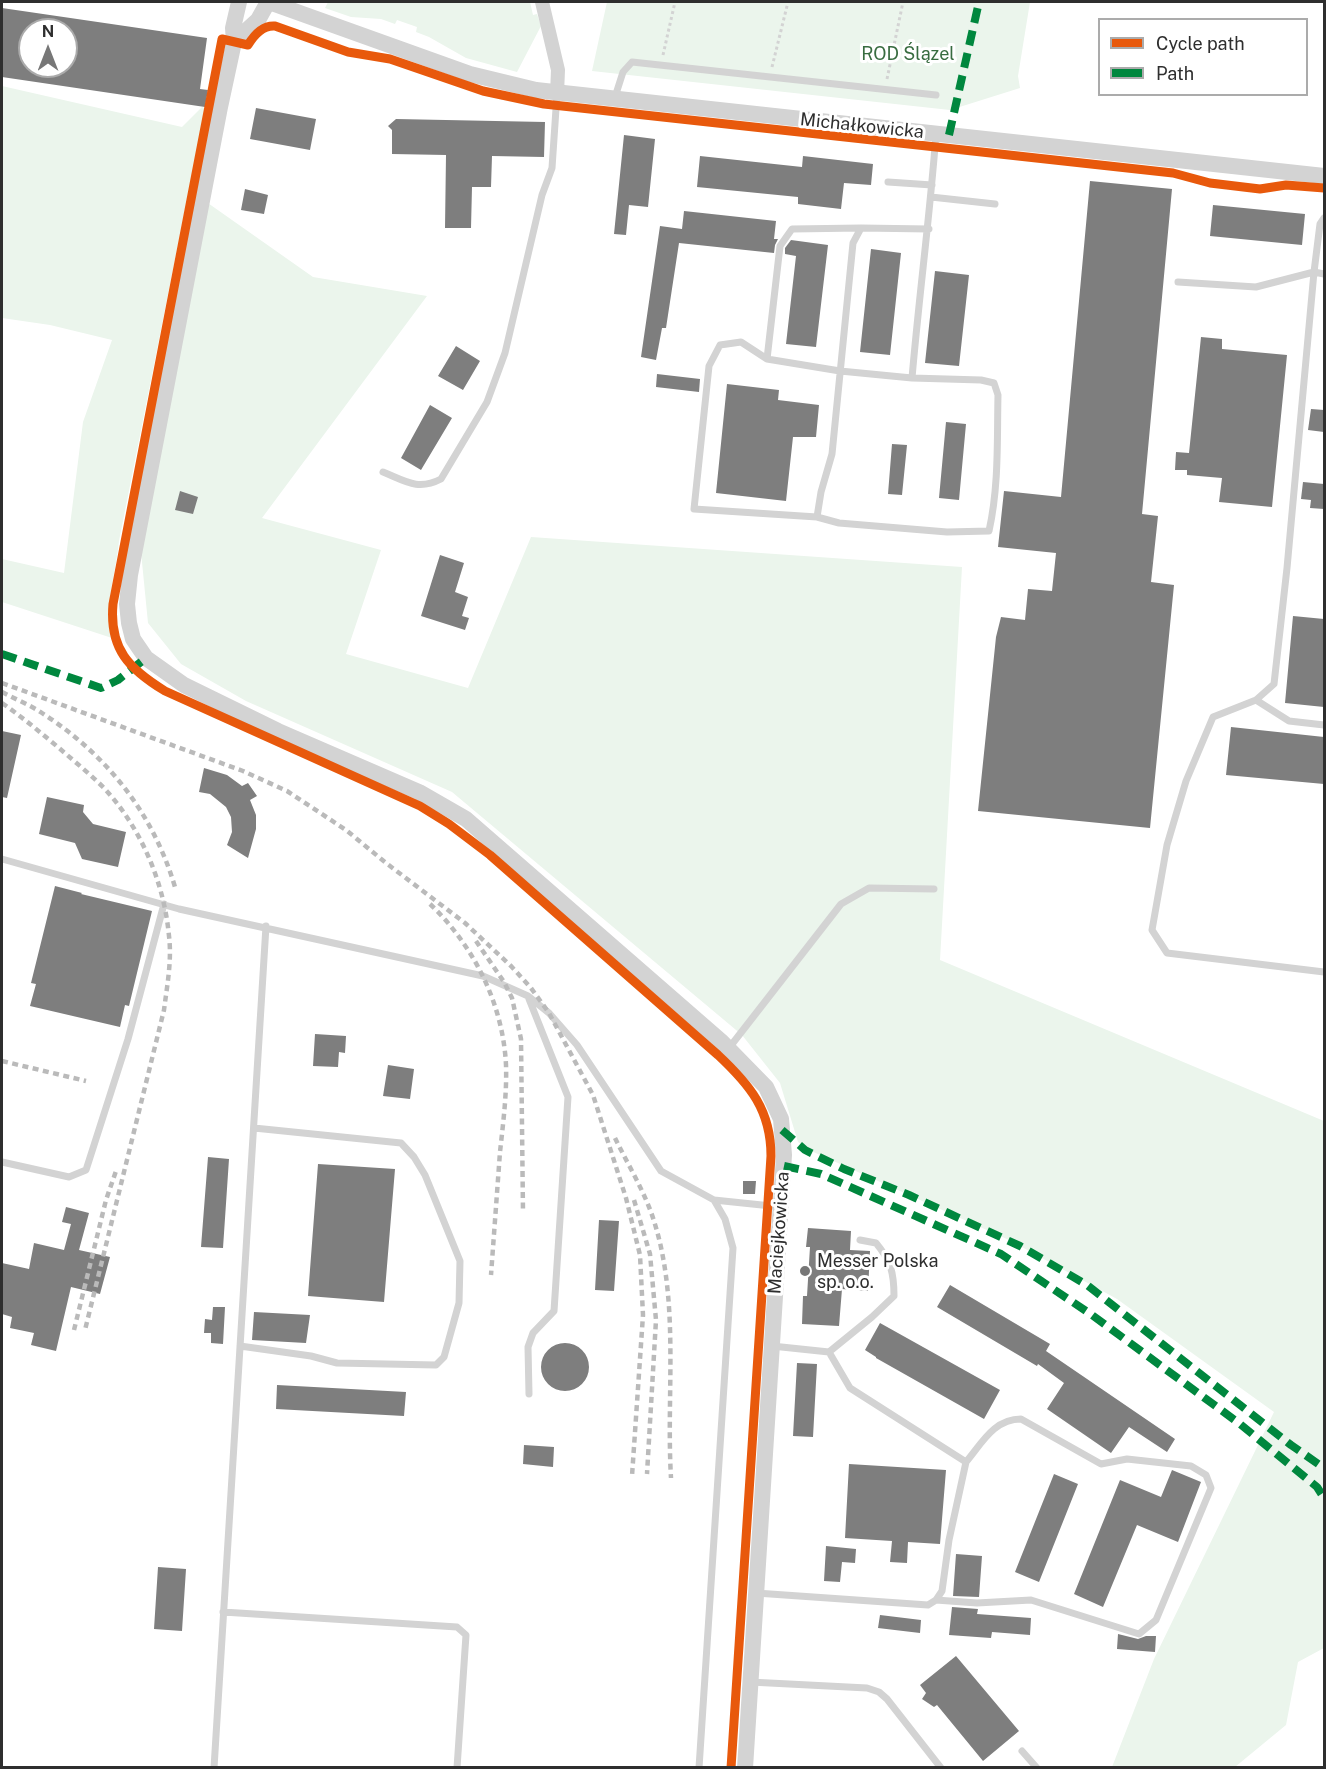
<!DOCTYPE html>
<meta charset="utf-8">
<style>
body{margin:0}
#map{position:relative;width:1326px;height:1769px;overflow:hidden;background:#fff;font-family:"Public Sans",sans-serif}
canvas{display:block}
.frame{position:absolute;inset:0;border:3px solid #2e2e2e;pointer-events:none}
.legend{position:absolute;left:1098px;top:18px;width:210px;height:78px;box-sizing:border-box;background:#fff;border:2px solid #ababab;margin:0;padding:8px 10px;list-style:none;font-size:18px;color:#2e2e2e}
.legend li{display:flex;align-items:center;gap:12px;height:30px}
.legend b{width:30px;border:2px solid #ababab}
.north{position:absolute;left:18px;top:18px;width:60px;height:60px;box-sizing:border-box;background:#fff;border:2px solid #ababab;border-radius:50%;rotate:0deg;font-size:16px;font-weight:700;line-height:24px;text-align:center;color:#2e2e2e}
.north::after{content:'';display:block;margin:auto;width:21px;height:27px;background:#777;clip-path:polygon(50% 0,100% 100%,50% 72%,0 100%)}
</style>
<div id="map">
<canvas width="1326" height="1769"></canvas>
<div class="frame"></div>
<ul class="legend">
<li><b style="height:8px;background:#e8590c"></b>Cycle path</li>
<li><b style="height:8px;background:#00873e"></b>Path</li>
</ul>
<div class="north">N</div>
</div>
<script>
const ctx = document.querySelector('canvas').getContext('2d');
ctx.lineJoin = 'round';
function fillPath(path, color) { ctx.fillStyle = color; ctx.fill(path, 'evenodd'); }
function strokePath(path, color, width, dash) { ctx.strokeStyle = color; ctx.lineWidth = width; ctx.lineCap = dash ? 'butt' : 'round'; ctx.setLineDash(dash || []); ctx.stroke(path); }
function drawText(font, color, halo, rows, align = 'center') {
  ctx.font = font + ' "Public Sans",sans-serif'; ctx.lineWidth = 6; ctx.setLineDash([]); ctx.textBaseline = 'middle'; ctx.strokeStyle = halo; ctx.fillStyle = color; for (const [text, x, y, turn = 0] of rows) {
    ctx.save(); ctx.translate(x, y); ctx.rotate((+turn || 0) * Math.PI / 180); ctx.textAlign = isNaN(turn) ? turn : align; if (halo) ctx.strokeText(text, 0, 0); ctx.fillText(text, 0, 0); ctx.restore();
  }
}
const green = new Path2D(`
 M 328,2 L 530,2 L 533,15 L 537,14 L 541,26 L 517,72 L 466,58 L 429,37 L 416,32 L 417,27 L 397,20 L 395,24 L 381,19 L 351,17 L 325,8 Z
 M 607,2 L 1030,2 L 1018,76 L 1020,88 L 950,110 L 592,71 Z
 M 2,86 L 182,127 L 202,107 L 205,108 L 119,541 C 116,573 104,606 112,638 L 2,602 L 2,559 L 64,573 L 83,422 L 112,340 L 50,325 L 2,318 Z
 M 205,201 L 313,277 L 427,296 L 262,518 L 381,550 L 346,654 L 468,688 L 531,537 L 962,567 L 940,960 L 1324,1121 L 1324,1648 L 1298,1662 L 1286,1725 L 1235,1767 L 1112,1767 L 1154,1659 L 1274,1412 L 1117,1299 L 1009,1240 L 809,1150 L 798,1142 L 780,1083 L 742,1035 L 452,792 L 246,701 L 181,664 L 148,623 L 141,552 Z`);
const building = new Path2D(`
 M 2,8 L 207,38 L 200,89 L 208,90 L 205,107 L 2,77 ZM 30,30 L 66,30 L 66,69 L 30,66 Z
 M 256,108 L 316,119 L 310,150 L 250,139 Z
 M 396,119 L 545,122 L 544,157 L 492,156 L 491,187 L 472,187 L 471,228 L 445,228 L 446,155 L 392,154 L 392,130 L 388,126 Z
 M 624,135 L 655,139 L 648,207 L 629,205 L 626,235 L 614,234 Z
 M 700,156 L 802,167 L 803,156 L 873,164 L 871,185 L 844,183 L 841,209 L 798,204 L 798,197 L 697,187 Z
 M 1090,181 L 1172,189 L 1142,514 L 1158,516 L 1151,582 L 1174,585 L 1150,828 L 978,811 L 996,637 L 1001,617 L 1025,620 L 1028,589 L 1052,591 L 1056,553 L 998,547 L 1004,491 L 1061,497 Z
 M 245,189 L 268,195 L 264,214 L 241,210 Z
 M 1213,205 L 1305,214 L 1302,245 L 1210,236 Z
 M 684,211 L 776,221 L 774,239 L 778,239 L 775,245 L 774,253 L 679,243 L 666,328 L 662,328 L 656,360 L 641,357 L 660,226 L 682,229 Z
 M 791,240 L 828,245 L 816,347 L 786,344 L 796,256 L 785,254 L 785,248 Z
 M 871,249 L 901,253 L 890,355 L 860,352 Z
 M 935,271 L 969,275 L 959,366 L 925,363 Z
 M 1201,337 L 1222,339 L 1222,349 L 1287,355 L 1272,507 L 1219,502 L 1222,478 L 1187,475 L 1187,470 L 1175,470 L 1176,452 L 1189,453 Z
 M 456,346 L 480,361 L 463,390 L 438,376 Z
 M 657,374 L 700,379 L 699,392 L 656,387 Z
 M 727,384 L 779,390 L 778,400 L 819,405 L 816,437 L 793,437 L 786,501 L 716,493 Z
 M 430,405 L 452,418 L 421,470 L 401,458 Z
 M 1311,409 L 1324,410 L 1324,432 L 1308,430 Z
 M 946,422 L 966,424 L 959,500 L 939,498 Z
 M 892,444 L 907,445 L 902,495 L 888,494 Z
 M 1303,482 L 1324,484 L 1324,509 L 1310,508 L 1311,500 L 1301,499 Z
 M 180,491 L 198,497 L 193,514 L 175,510 Z
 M 440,555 L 464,563 L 455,592 L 468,597 L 462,616 L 469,618 L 465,630 L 421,616 Z
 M 1293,616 L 1324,619 L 1324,707 L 1285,703 Z
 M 1231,727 L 1324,737 L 1324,784 L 1226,775 Z
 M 2,731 L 21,735 L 7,798 L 2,797 Z
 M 204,768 L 227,775 L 242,786 L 248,783 L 257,796 L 250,800 L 256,815 L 256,829 L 248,858 L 227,845 L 232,832 L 231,817 L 226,807 L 210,794 L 199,792 Z
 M 47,797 L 84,805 L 83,812 L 93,824 L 126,832 L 118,867 L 82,859 L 75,843 L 39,834 Z
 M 55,886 L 82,893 L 81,894 L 152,911 L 129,1006 L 125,1005 L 120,1027 L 30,1006 L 36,984 L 31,983 Z
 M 315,1034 L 346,1036 L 345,1053 L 339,1052 L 338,1067 L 313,1066 Z
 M 388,1065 L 414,1069 L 410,1099 L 383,1096 Z
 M 208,1157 L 229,1159 L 223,1248 L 201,1247 Z
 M 318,1164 L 395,1169 L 384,1302 L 308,1296 Z
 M 743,1181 L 756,1181 L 755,1194 L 743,1194 Z
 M 66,1207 L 89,1213 L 79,1250 L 110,1257 L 100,1294 L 71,1287 L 56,1351 L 31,1345 L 34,1333 L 10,1328 L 12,1317 L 2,1314 L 2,1263 L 29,1269 L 34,1243 L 64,1250 L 71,1224 L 62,1222 Z
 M 599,1220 L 619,1221 L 614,1291 L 595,1290 Z
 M 808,1228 L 851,1231 L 850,1250 L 870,1251 L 868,1291 L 842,1289 L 839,1326 L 802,1324 L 803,1296 L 807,1296 L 810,1247 L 806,1247 Z
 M 950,1285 L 1050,1344 L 1046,1351 L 1175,1439 L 1167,1452 L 1129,1427 L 1111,1453 L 1047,1409 L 1064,1383 L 1038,1364 L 1037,1366 L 937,1307 Z
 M 213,1307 L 225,1307 L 223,1344 L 211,1343 L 211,1333 L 204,1333 L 205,1319 L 212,1320 Z
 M 254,1312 L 310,1315 L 306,1343 L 252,1340 Z
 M 880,1323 L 1000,1390 L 984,1419 L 876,1358 L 876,1357 L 865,1350 Z
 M541 1367a24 24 0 1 1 48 0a24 24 0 1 1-48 0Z
 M 797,1363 L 817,1364 L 813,1437 L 793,1436 Z
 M 277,1385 L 406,1392 L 404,1416 L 276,1409 Z
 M 524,1445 L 554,1447 L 553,1467 L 523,1464 Z
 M 849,1464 L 946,1470 L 940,1544 L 908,1542 L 907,1563 L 890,1562 L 892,1541 L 845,1538 Z
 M 1172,1470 L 1201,1482 L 1178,1542 L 1137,1525 L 1103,1607 L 1074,1594 L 1120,1480 L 1161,1497 Z
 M 1054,1474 L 1078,1484 L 1039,1582 L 1015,1572 Z
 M 826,1546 L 856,1549 L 855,1563 L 842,1562 L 840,1582 L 824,1581 Z
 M 956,1554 L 982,1556 L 979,1597 L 953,1596 Z
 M 158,1567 L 186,1569 L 182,1631 L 154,1629 Z
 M 952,1607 L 978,1609 L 977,1614 L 1031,1618 L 1030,1635 L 992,1632 L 991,1638 L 949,1635 Z
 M 880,1615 L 921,1620 L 920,1633 L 878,1628 Z
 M 1118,1634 L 1138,1639 L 1146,1636 L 1156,1636 L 1155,1652 L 1117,1649 Z
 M 956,1656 L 1019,1731 L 983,1761 L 937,1705 L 934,1707 L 922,1699 L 926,1693 L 920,1685 Z`);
const path = new Path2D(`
 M 663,55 L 675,2
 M 772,67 L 788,2
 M 887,79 L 903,2`);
const service = new Path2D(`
 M 615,97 L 623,72 L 632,62 L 936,95
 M 888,182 L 932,185
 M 931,197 L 995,204
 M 1324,218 L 1320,224 L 1314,272 L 1287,568 L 1274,684 L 1256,700 L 1213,717 L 1186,781 L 1167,845 L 1152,930 L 1167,953 L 1324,972
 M 1178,282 L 1256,287 L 1314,272 L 1324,274
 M 741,342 L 767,359 L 840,371 L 912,378 L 981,380 L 994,383 L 998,395 C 997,440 999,486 989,531 L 947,532 L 839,523 L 817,517 L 694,509 L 709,366 L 720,345 Z
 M 767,359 L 780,246 L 792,229 L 861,228
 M 912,378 C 919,296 930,215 936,134
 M 383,472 C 405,481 418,491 441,479 L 487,402 L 505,353 L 542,195 L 552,168 L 557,94
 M 817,517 L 821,492 L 832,454 L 853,243 L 861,228 L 929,229
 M 1256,700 L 1289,721 L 1324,725
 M 2,859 L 179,909 L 483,976 L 528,996 L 549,1013 L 577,1045 L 661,1171 L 714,1200 L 781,1207
 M 529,999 L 568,1097 L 554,1311 L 533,1333 L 528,1347 L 529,1394
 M 729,1048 L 841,904 L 869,888 L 934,889
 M 2,1162 L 69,1177 L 86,1170 L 128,1039 L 164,904
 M 240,1346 L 311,1356 L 337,1363 L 436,1365 L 444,1357 L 459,1303 L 460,1261 L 425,1175 L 414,1157 L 401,1143 L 254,1128
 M 829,1352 L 872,1317 L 894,1296 C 894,1273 891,1261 876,1243 L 860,1240
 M 756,1593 L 928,1605 L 936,1600 L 942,1591 L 949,1540 L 966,1462 L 850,1388 L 829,1352 L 772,1346
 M 936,1600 L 977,1603 L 1031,1600 L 1139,1634 L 1156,1620 L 1211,1488 L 1206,1475 L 1191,1466 L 1127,1459 L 1101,1464 L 1021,1419 C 994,1419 982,1443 966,1462
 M 223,1612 L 457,1627 L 466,1635 L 457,1768
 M 750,1682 L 867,1688 L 879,1692 L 887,1699 L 941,1768
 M 1022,1751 L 1037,1768
 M 214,1768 L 266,926
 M 699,1768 L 733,1248 L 725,1219 L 714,1200`);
const minor = new Path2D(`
 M 542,2 L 558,70 L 557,94`);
const tertiary = new Path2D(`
 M 239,2 L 233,28 L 234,42 L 220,107 L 130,575 L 127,604 L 129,623 L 133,639 L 146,658 L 184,685 L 278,731 L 419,792 L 466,819 L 722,1042 L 766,1087 L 781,1119 L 784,1155 L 745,1768
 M 269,2 L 470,74 L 536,90 L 1324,176
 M 234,42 L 258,20 L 268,2`);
const rail = new Path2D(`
 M 2,683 L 243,771 L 287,791 L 346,830 L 386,863 L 465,923 L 511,966 L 531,988 L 549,1013 L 593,1095 L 626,1198 L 640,1255 L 643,1315 L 632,1476
 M 2,692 C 15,699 30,705 42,713 C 107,755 153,813 175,887
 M 2,703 C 22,717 40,732 59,748 C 74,761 90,774 104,788 C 141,828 164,882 169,936 C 172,961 167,986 164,1010 L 85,1330
 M 430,904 C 474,946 503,1004 506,1065 C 507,1094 503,1124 500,1152 C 497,1193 494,1234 491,1275
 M 476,941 L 504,982 L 512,998 L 521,1039 L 523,1212
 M 2,1061 L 86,1081
 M 615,1138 C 628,1165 645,1192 654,1221 C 680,1303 666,1393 671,1478
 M 634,1200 L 650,1254 L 656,1320 L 647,1474
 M 74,1330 L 106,1200 L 116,1171`);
const quiet = new Path2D(`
 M 949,135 L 979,2
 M 2,654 L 101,688 L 118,680 L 146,658
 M 782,1130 L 805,1150 L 844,1169 L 909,1195 L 1020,1246 L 1087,1285 L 1291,1445 L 1324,1468
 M 784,1166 L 821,1174 L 1001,1254 L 1092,1315 L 1240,1424 L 1317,1487 L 1324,1498`);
const cycleway = new Path2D(`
 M 731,1768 L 771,1156 C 771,1110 750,1085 718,1055 L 490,855 L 449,824 L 420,806 L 165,691 C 129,669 109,649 113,604 L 222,39 L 248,45 C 254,35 262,25 275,26 L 348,52 L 390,59 L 483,91 L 544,104 L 1173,173 L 1210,183 L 1260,189 L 1286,185 L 1324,188`);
const markers = [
 [805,1271,6,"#777"]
];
const parkNames = [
 ["ROD Ślązel",908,54]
];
const streetNames = [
 ["Michałkowicka",862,126,6],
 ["Maciejkowicka",779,1233,-86]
];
const poiNames = [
 ["Messer Polska",817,1261],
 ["sp. o.o.",817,1282]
];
fillPath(green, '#ebf5ec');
fillPath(building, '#7e7e7e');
strokePath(path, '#d3d3d3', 3, [3, 3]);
strokePath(service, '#d3d3d3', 7);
strokePath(minor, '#d3d3d3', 14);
strokePath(tertiary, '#d3d3d3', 16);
strokePath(rail, '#bababa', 4.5, [6, 4.5]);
strokePath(quiet, '#00873e', 8, [15, 8]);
strokePath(cycleway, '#e8590c', 9);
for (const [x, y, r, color] of markers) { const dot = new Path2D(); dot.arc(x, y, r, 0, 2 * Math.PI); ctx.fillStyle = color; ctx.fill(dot); strokePath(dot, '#fff', 2); }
drawText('18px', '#386c40', '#fff', parkNames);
drawText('18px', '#2e2e2e', '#fff', streetNames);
drawText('18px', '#2e2e2e', '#fff', poiNames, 'left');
</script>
